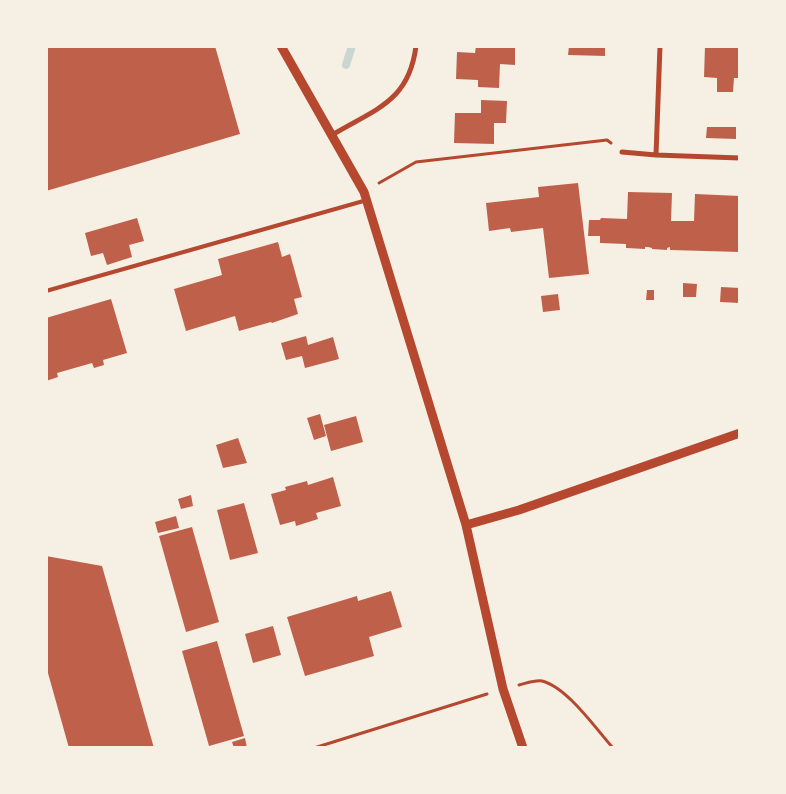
<!DOCTYPE html>
<style>
body{margin:0}
#map{position:relative;width:786px;height:794px;overflow:hidden;background:#f6efe4;font-family:Quicksand,sans-serif}
canvas{display:block}
.frame{position:absolute;inset:0;border:48px solid #f6efe4;pointer-events:none}
</style>
<div id="map">
<canvas width="786" height="794"></canvas>
<div class="frame"></div>
</div>
<script>
const ctx = document.querySelector('canvas').getContext('2d');
ctx.lineJoin = 'round';
function strokePath(path, color, width, dash) { ctx.strokeStyle = color; ctx.lineWidth = width; ctx.lineCap = dash ? 'butt' : 'round'; ctx.setLineDash(dash || []); ctx.stroke(path); }
function fillPath(path, color) { ctx.fillStyle = color; ctx.fill(path, 'evenodd'); }
const stream = new Path2D(`
 M 346,65 L 352,46`);
const building = new Path2D(`
 M 46,46 L 215,46 L 240,134 L 46,191 Z
 M 476,46 L 515,46 L 515,65 L 500,64 L 499,88 L 478,87 L 478,80 L 456,79 L 457,52 L 475,53 Z
 M 569,46 L 605,46 L 605,56 L 568,55 Z
 M 705,46 L 740,46 L 740,78 L 734,78 L 733,92 L 717,92 L 717,78 L 704,77 Z
 M 481,100 L 507,101 L 506,123 L 494,123 L 494,144 L 454,143 L 455,113 L 481,113 Z
 M 707,127 L 736,127 L 736,139 L 706,138 Z
 M 578,183 L 589,274 L 549,278 L 543,228 L 511,232 L 510,228 L 489,231 L 486,203 L 539,197 L 538,187 Z
 M 628,192 L 672,193 L 671,221 L 694,221 L 695,194 L 740,196 L 740,252 L 670,250 L 670,247 L 667,248 L 667,250 L 652,249 L 652,248 L 648,247 L 645,247 L 645,249 L 626,248 L 626,244 L 600,243 L 600,236 L 588,236 L 589,220 L 600,220 L 601,218 L 627,219 Z
 M 137,218 L 144,241 L 129,245 L 132,257 L 107,265 L 103,253 L 91,256 L 85,233 Z
 M 278,242 L 282,257 L 290,254 L 302,297 L 294,299 L 298,314 L 272,323 L 271,322 L 239,331 L 235,316 L 186,331 L 174,289 L 222,275 L 218,259 Z
 M 683,283 L 697,284 L 696,297 L 683,297 Z
 M 721,287 L 740,288 L 740,303 L 720,302 Z
 M 647,290 L 654,290 L 654,300 L 646,300 Z
 M 558,294 L 560,310 L 543,312 L 541,296 Z
 M 111,299 L 127,353 L 103,360 L 104,365 L 94,368 L 92,363 L 57,373 L 58,377 L 46,381 L 46,318 Z
 M 306,336 L 308,345 L 333,337 L 339,359 L 305,368 L 302,356 L 286,360 L 281,343 Z
 M 320,414 L 326,436 L 314,440 L 307,418 Z
 M 356,416 L 363,442 L 331,451 L 324,425 Z
 M 238,438 L 247,463 L 223,468 L 216,445 Z
 M 333,477 L 341,506 L 316,513 L 318,519 L 296,526 L 295,521 L 280,525 L 271,494 L 286,490 L 285,487 L 307,481 L 308,485 Z
 M 191,495 L 193,506 L 181,509 L 178,499 Z
 M 244,503 L 258,553 L 230,560 L 217,510 Z
 M 176,516 L 179,528 L 158,533 L 155,522 Z
 M 192,527 L 219,622 L 186,632 L 159,536 Z
 M 46,556 L 102,566 L 154,748 L 69,748 L 46,666 Z
 M 391,591 L 402,627 L 369,637 L 374,656 L 305,676 L 287,617 L 357,596 L 358,601 Z
 M 273,626 L 281,655 L 253,663 L 245,634 Z
 M 217,641 L 244,736 L 209,746 L 182,651 Z
 M 245,738 L 247,748 L 234,748 L 232,742 Z`);
const path = new Path2D(`
 M 379,183 L 416,162 L 607,140 L 611,143
 M 519,685 C 527,683 535,680 542,681 C 567,687 596,729 613,748
 M 314,748 L 487,694`);
const service = new Path2D(`
 M 46,291 L 367,200`);
const minor = new Path2D(`
 M 332,135 C 375,109 409,102 416,46
 M 622,152 L 656,155 L 740,158
 M 656,155 L 660,46`);
const tertiary = new Path2D(`
 M 281,46 L 364,192 L 466,525 L 503,689 L 523,748
 M 466,525 L 519,510 L 740,433`);
strokePath(stream, '#c9d6d2', 8);
fillPath(building, '#bf614a');
strokePath(path, '#b5482f', 3);
strokePath(service, '#b5482f', 4);
strokePath(minor, '#b5482f', 5);
strokePath(tertiary, '#b5482f', 9);
</script>
